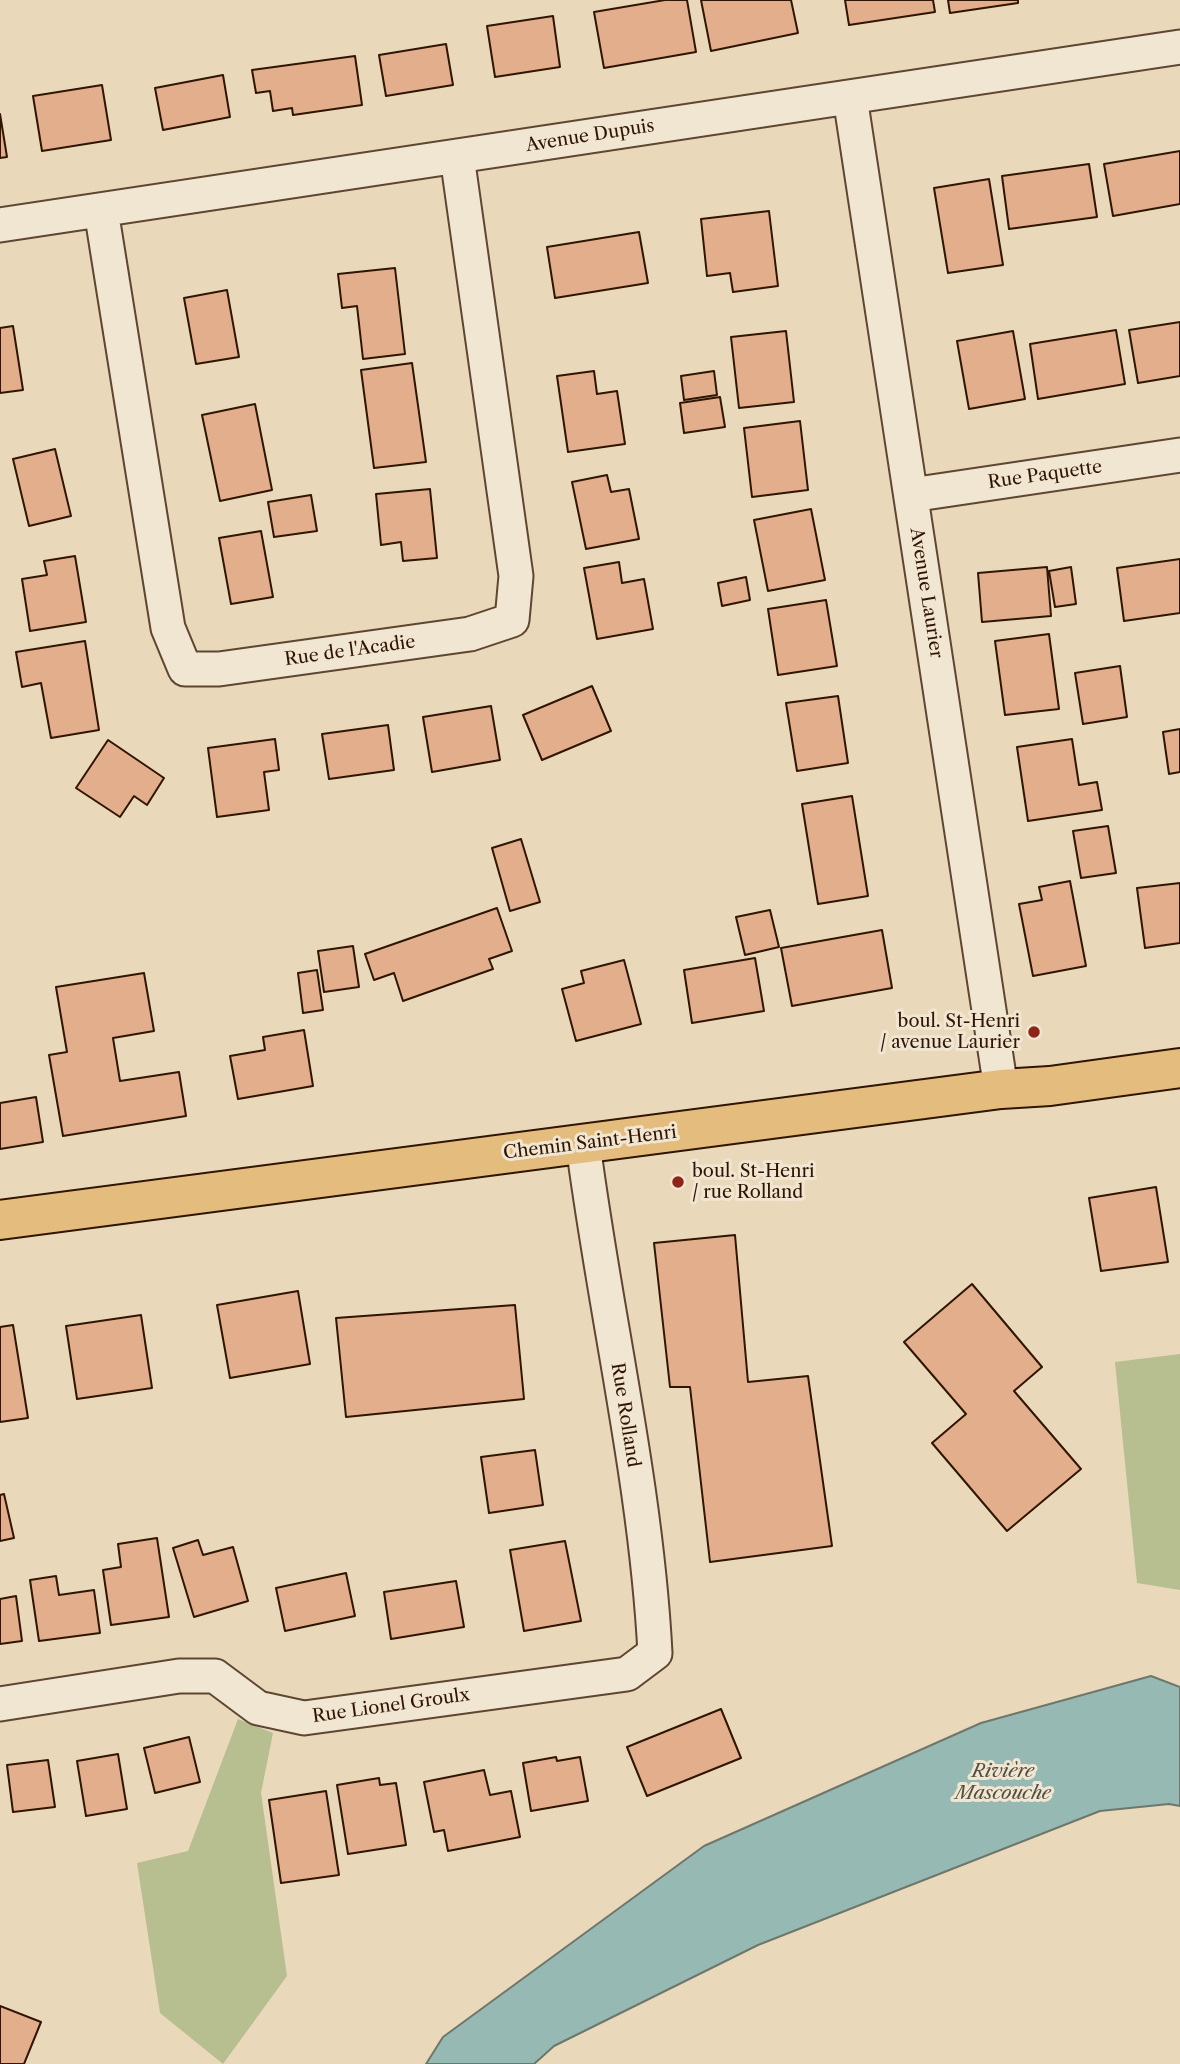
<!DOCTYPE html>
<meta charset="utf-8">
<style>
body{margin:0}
canvas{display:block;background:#e9d8ba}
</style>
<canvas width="1180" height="2064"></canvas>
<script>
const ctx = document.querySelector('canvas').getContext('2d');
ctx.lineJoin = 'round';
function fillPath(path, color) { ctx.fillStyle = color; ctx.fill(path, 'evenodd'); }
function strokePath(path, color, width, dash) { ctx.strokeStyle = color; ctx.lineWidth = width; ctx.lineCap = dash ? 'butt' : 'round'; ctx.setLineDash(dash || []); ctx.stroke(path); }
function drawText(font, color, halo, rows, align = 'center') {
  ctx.font = font + ' "Libre Caslon Text",serif'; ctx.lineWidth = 6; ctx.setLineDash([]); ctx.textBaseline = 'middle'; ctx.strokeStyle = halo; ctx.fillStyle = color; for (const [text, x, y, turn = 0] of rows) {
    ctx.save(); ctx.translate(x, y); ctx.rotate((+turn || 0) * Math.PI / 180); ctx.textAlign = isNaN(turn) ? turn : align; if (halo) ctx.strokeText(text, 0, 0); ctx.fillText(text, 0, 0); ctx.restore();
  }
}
const green = new Path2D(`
 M 1180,1354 L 1180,1590 L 1137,1583 L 1115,1362 Z
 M 238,1719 L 273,1733 L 261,1793 L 287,1976 L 223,2064 L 160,2013 L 137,1863 L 188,1851 Z`);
const water = new Path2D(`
 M 1151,1676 L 1180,1687 L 1180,1806 L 1169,1804 L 1100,1811 L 758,1945 L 554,2046 L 534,2064 L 426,2064 L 443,2037 L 704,1846 L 981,1723 Z`);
const building = new Path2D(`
 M 665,0 L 687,0 L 696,52 L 604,68 L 594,12 Z
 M 701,0 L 791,0 L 798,33 L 711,51 Z
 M 845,0 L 933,0 L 935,12 L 849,25 Z
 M 948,0 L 1018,0 L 1018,3 L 950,13 Z
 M 553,16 L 560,67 L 495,77 L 487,26 Z
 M 446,44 L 453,85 L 386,96 L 379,55 Z
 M 355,56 L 362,105 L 293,115 L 292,108 L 273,111 L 270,91 L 256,93 L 252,70 Z
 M 223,75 L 230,117 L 163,130 L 155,88 Z
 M 102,85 L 111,140 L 42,151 L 33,96 Z
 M 0,114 L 7,157 L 0,158 Z
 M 1180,151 L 1180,204 L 1113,216 L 1104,164 Z
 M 1089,164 L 1097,217 L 1009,229 L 1002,176 Z
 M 989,179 L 1003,265 L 948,273 L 934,188 Z
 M 769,211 L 778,286 L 733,292 L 730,273 L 707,276 L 701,219 Z
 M 639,232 L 648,283 L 555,298 L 547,247 Z
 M 395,268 L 405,354 L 363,359 L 357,306 L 342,308 L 338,274 Z
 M 227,290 L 239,357 L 196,364 L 184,298 Z
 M 1180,322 L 1180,376 L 1138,383 L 1129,330 Z
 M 13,326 L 23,390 L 0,393 L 0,328 Z
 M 1116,330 L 1125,384 L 1038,399 L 1030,344 Z
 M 786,331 L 794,402 L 739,408 L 731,337 Z
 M 1013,331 L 1025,399 L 969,409 L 957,341 Z
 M 412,363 L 426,462 L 374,468 L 361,370 Z
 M 594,371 L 597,394 L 617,391 L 625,444 L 568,452 L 557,376 Z
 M 714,371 L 717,395 L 684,400 L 681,376 Z
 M 720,397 L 725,427 L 684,433 L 680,403 Z
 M 255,404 L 272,490 L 220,501 L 202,415 Z
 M 800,421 L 808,490 L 752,497 L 744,428 Z
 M 55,449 L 71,516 L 29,526 L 13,459 Z
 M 607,475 L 611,492 L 629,489 L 639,539 L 586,549 L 572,482 Z
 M 430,489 L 437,558 L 403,561 L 401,542 L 381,545 L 376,494 Z
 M 311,495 L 317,531 L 274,537 L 268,502 Z
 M 811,509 L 825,580 L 768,591 L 754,520 Z
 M 261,531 L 273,597 L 231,604 L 219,538 Z
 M 75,556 L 86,622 L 30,631 L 22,579 L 47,575 L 44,561 Z
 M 1180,559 L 1180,613 L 1124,621 L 1117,568 Z
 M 619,562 L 622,583 L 644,579 L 653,629 L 597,639 L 584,568 Z
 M 1047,567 L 1051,616 L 982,622 L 978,573 Z
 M 1071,567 L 1076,604 L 1055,607 L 1049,571 Z
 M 746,577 L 750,600 L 722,606 L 718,583 Z
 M 826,600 L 837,666 L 778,675 L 768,609 Z
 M 1049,634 L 1059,709 L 1005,715 L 995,641 Z
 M 85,641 L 99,730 L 51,738 L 41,683 L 22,687 L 16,652 Z
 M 1120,666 L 1127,717 L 1083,724 L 1075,673 Z
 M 592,686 L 611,731 L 542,760 L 523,715 Z
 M 838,696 L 848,763 L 797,771 L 786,703 Z
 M 491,706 L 500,760 L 432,772 L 423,717 Z
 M 388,725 L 394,770 L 329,779 L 322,734 Z
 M 1180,729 L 1180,772 L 1169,774 L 1163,732 Z
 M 275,739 L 279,770 L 264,772 L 269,810 L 217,817 L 208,748 Z
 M 1072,739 L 1079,785 L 1097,782 L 1102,810 L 1028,821 L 1017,747 Z
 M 108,740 L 164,778 L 147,805 L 134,796 L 120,817 L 76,788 Z
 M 852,796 L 868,896 L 818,904 L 802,804 Z
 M 1108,826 L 1116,873 L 1081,878 L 1073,831 Z
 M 521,839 L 540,902 L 510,911 L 492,848 Z
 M 1070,881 L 1086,966 L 1033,976 L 1019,904 L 1042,900 L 1039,887 Z
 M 1180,883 L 1180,943 L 1145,948 L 1137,888 Z
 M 497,908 L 512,951 L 489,959 L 493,969 L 403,1001 L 394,973 L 374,980 L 365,954 Z
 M 770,910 L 779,947 L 745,955 L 736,917 Z
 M 882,930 L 892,988 L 792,1006 L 781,948 Z
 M 353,946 L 359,987 L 324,992 L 318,951 Z
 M 755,958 L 764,1011 L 692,1023 L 684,970 Z
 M 624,960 L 641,1024 L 576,1041 L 562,989 L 584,983 L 581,971 Z
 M 317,970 L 323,1010 L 303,1013 L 298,973 Z
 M 144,973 L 154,1031 L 113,1038 L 120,1081 L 179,1072 L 186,1116 L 63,1136 L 49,1055 L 67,1052 L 56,987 Z
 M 304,1030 L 313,1086 L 238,1099 L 230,1056 L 265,1050 L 263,1037 Z
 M 36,1097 L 43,1142 L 0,1149 L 0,1103 Z
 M 1156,1187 L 1168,1262 L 1101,1271 L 1089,1198 Z
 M 735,1235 L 748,1382 L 808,1376 L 832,1546 L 710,1562 L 690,1387 L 670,1387 L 654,1243 Z
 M 972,1284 L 1042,1367 L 1014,1391 L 1081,1469 L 1007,1531 L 932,1443 L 966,1414 L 904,1342 Z
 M 298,1291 L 310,1364 L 230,1378 L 217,1305 Z
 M 515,1305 L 524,1399 L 346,1417 L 336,1318 Z
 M 141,1315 L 152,1388 L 77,1399 L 66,1326 Z
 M 13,1325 L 28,1418 L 0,1422 L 0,1327 Z
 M 535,1450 L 543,1505 L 489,1513 L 481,1457 Z
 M 4,1494 L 14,1538 L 0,1541 L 0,1495 Z
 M 157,1538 L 169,1617 L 111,1625 L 103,1570 L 121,1567 L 118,1544 Z
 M 198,1540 L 203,1555 L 233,1547 L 248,1601 L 194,1617 L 173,1548 Z
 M 565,1541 L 581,1621 L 524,1631 L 510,1550 Z
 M 346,1573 L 355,1616 L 285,1631 L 276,1588 Z
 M 56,1576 L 59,1595 L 94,1590 L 100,1633 L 39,1641 L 30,1580 Z
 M 456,1581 L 464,1627 L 391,1639 L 384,1592 Z
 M 16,1596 L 22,1641 L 0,1644 L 0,1599 Z
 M 721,1709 L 741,1758 L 647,1796 L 627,1747 Z
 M 189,1737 L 200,1782 L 155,1793 L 144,1748 Z
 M 118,1754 L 127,1809 L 86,1816 L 77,1761 Z
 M 556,1757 L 557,1761 L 580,1757 L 588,1801 L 531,1811 L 523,1763 Z
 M 48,1760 L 55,1807 L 13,1812 L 7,1765 Z
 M 484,1770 L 490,1795 L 511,1791 L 520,1837 L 448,1851 L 444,1830 L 434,1832 L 424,1782 Z
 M 379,1778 L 380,1785 L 396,1783 L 406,1845 L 348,1854 L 337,1785 Z
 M 326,1791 L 339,1875 L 281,1883 L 269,1800 Z
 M 0,2006 L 41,2022 L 24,2064 L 0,2064 Z`);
const minor = new Path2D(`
 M 850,97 L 1001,1089
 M 101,210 L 168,628 L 185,669 L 219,669 L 470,634 L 512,620 L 516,576 L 457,156
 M 0,225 L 1180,47
 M 911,495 L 1180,455
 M 0,1704 L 179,1676 L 215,1676 L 258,1708 L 304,1718 L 627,1674 L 655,1653 C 646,1482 605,1314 583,1144`);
const major = new Path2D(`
 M 0,1220 L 1001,1089 L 1050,1086 L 1180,1068`);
const markers = [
 [1034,1032,7,"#8f2418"],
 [678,1182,7,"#8f2418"]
];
const streetNames = [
 ["Avenue Dupuis",590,136,-9],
 ["Rue Paquette",1045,475,-8],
 ["Avenue Laurier",926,593,81],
 ["Rue de l'Acadie",350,651,-8],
 ["Chemin Saint-Henri",590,1143,-7],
 ["Rue Rolland",625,1415,81],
 ["Rue Lionel Groulx",391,1706,-8]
];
const poiNames = [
 ["boul. St-Henri",1020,1022],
 ["/ avenue Laurier",1020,1043],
 ["boul. St-Henri",692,1172,"left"],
 ["/ rue Rolland",692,1193,"left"]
];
const waterNames = [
 ["Rivière",1003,1772],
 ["Mascouche",1003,1794]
];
fillPath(green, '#b7be8f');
fillPath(water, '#97b9b3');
strokePath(water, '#6e776c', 2);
fillPath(building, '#e2ae8b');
strokePath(building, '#301502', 2);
strokePath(minor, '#5e4630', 37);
strokePath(major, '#301502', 42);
strokePath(minor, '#f1e6d2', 33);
strokePath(major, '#e4bc7d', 38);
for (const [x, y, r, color] of markers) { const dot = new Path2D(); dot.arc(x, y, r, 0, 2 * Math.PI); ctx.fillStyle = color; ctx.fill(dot); strokePath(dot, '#f1e6d2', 2.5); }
drawText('18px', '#301502', '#f1e6d2', streetNames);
drawText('18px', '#301502', '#f1e6d2', poiNames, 'right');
drawText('italic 19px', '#544e40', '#f1e6d2', waterNames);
</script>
